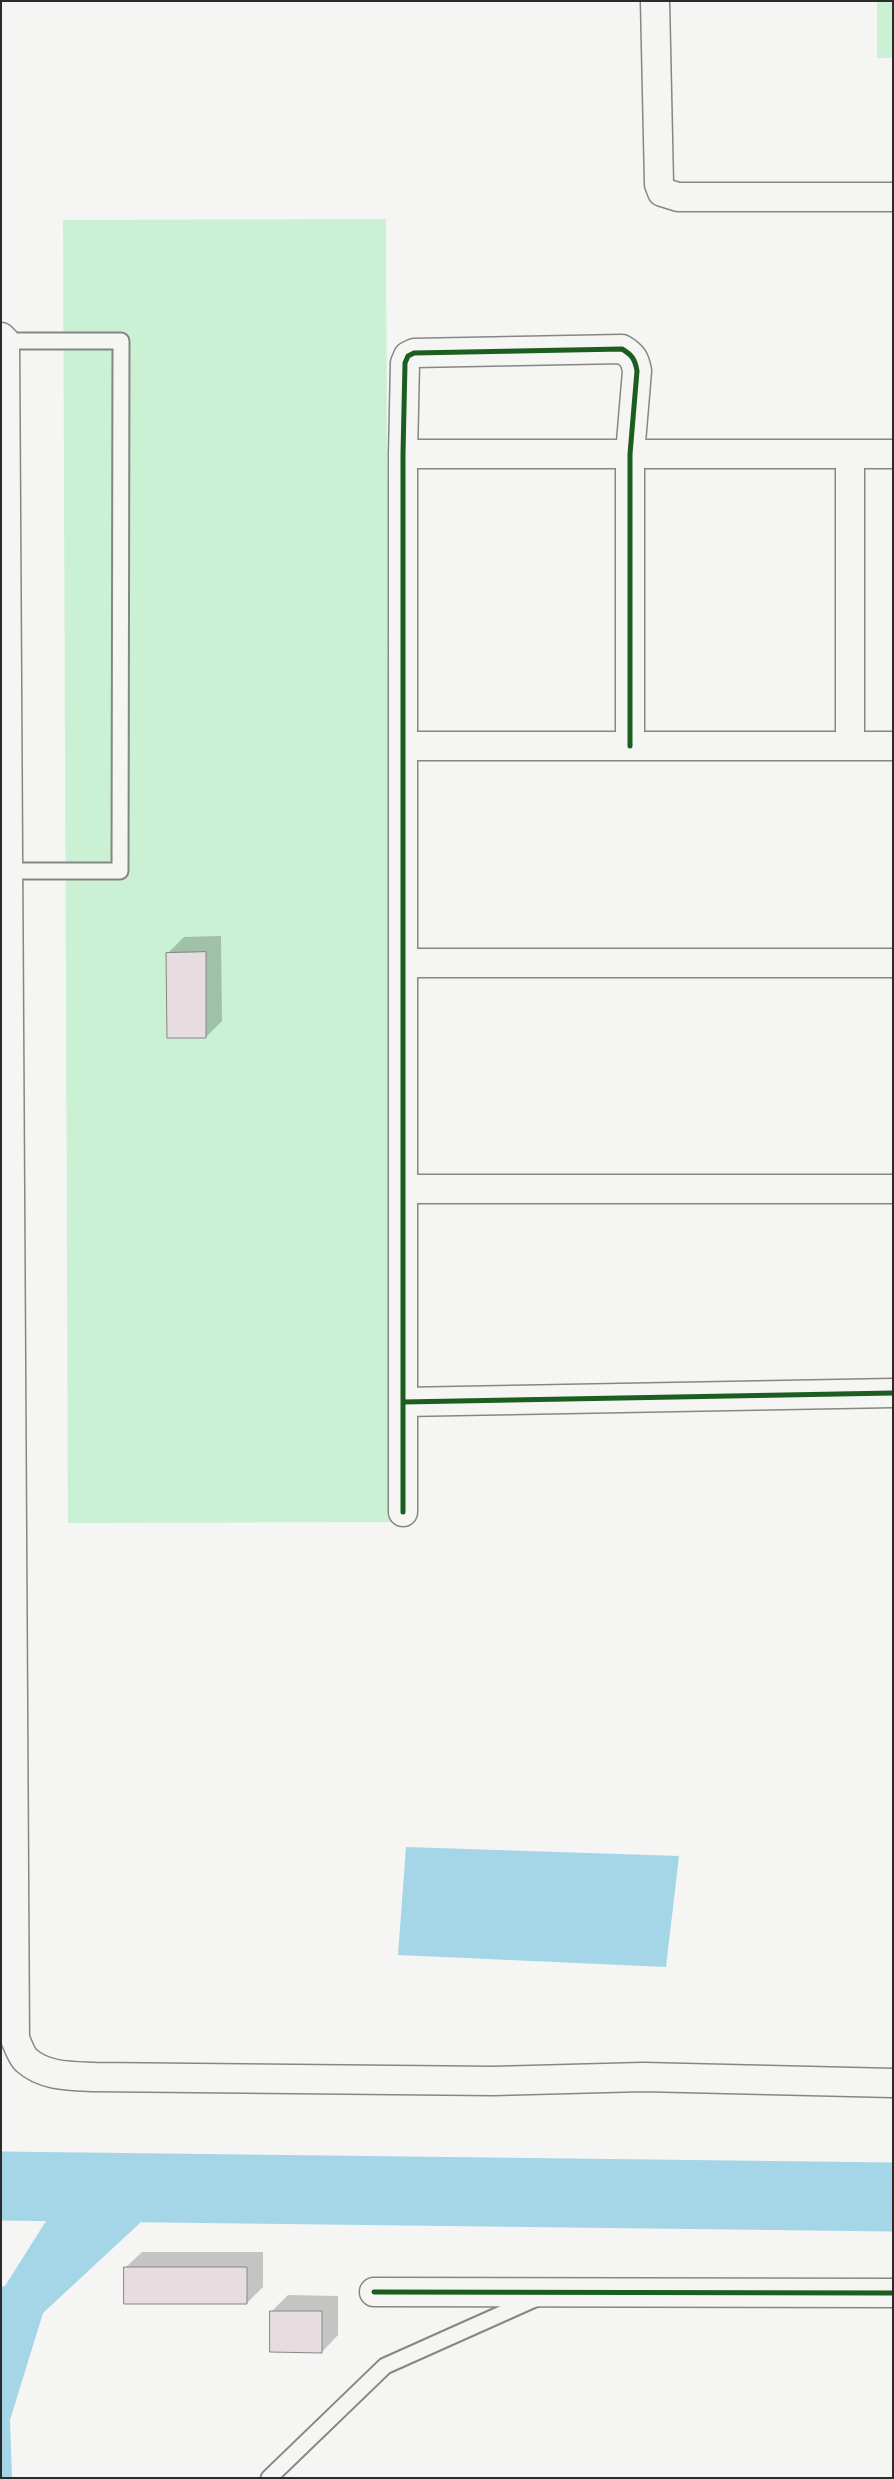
<!DOCTYPE html>
<style>
body{margin:0}
#map{position:relative;width:894px;height:2479px;overflow:hidden;background:#f5f5f3;font-family:"Patrick Hand",sans-serif}
canvas{display:block}
.frame{position:absolute;inset:0;border:2px solid #2b2b2b;pointer-events:none}
</style>
<div id="map">
<canvas width="894" height="2479"></canvas>
<div class="frame"></div>
</div>
<script>
const ctx = document.querySelector('canvas').getContext('2d');
ctx.lineJoin = 'round';
function fillPath(path, color) { ctx.fillStyle = color; ctx.fill(path, 'evenodd'); }
function strokePath(path, color, width, dash) { ctx.strokeStyle = color; ctx.lineWidth = width; ctx.lineCap = dash ? 'butt' : 'round'; ctx.setLineDash(dash || []); ctx.stroke(path); }
const green = new Path2D(`
 M 877,1 L 893,1 L 893,58 L 877,58 Z
 M 386,219 L 391,1522 L 68,1523 L 63,220 Z`);
const water = new Path2D(`
 M 406,1847 L 679,1856 L 666,1967 L 398,1955 Z
 M 57,2154 L 133,2154 L 140,2223 L 43,2313 L 10,2420 L 12,2478 L 1,2478 L 1,2287 L 5,2286 L 58,2202 Z`);
const shadow = new Path2D(`
 M 221,936 L 222,1021 L 206,1037 L 168,953 L 184,937 Z
 M 142,2252 L 263,2252 L 263,2287 L 247,2303 L 125,2268 Z
 M 288,2295 L 338,2296 L 338,2335 L 322,2352 L 272,2311 Z`);
const river = new Path2D(`
 M 1,2186 L 893,2197`);
const building = new Path2D(`
 M 206,952 L 206,1038 L 167,1038 L 166,953 Z
 M 124,2267 L 247,2267 L 247,2304 L 124,2304 Z
 M 270,2311 L 322,2311 L 322,2353 L 270,2352 Z`);
const lane = new Path2D(`
 M 5,341 L 121,341 L 120,871 L 8,871
 M 269,2478 L 385,2366 L 537,2298`);
const street = new Path2D(`
 M 655,1 L 659,184 L 662,192 L 678,197 L 893,197
 M 403,454 L 893,454
 M 850,454 L 850,746
 M 403,746 L 893,746
 M 403,963 L 893,963
 M 403,1189 L 893,1189
 M 403,1402 L 893,1393
 M 403,1512 L 403,454 L 405,363 L 408,356 L 414,353 L 622,349 C 632,355 635,359 637,371 L 630,454 L 630,746
 M 374,2292 L 893,2293`);
const secondary = new Path2D(`
 M 1,337 L 5,341 L 15,2039 C 18,2045 21,2055 26,2060 C 45,2077 71,2076 95,2077 L 493,2081 L 643,2077 L 893,2083`);
const cycleway = new Path2D(`
 M 403,1402 L 893,1393
 M 403,1512 L 403,454 L 405,363 L 408,356 L 414,353 L 622,349 C 632,355 635,359 637,371 L 630,454 L 630,746
 M 374,2292 L 893,2293`);
fillPath(green, '#caf1d3');
fillPath(water, '#a4d6e8');
fillPath(shadow, '#0003');
strokePath(river, '#a4d6e8', 69);
fillPath(building, '#e7dde1');
strokePath(building, '#868685', 1);
strokePath(lane, '#868685', 19);
strokePath(street, '#868685', 31);
strokePath(secondary, '#868685', 31);
strokePath(lane, '#f5f5f3', 15);
strokePath(street, '#f5f5f3', 28);
strokePath(secondary, '#f5f5f3', 28);
strokePath(cycleway, '#1b5e20', 5);
</script>
